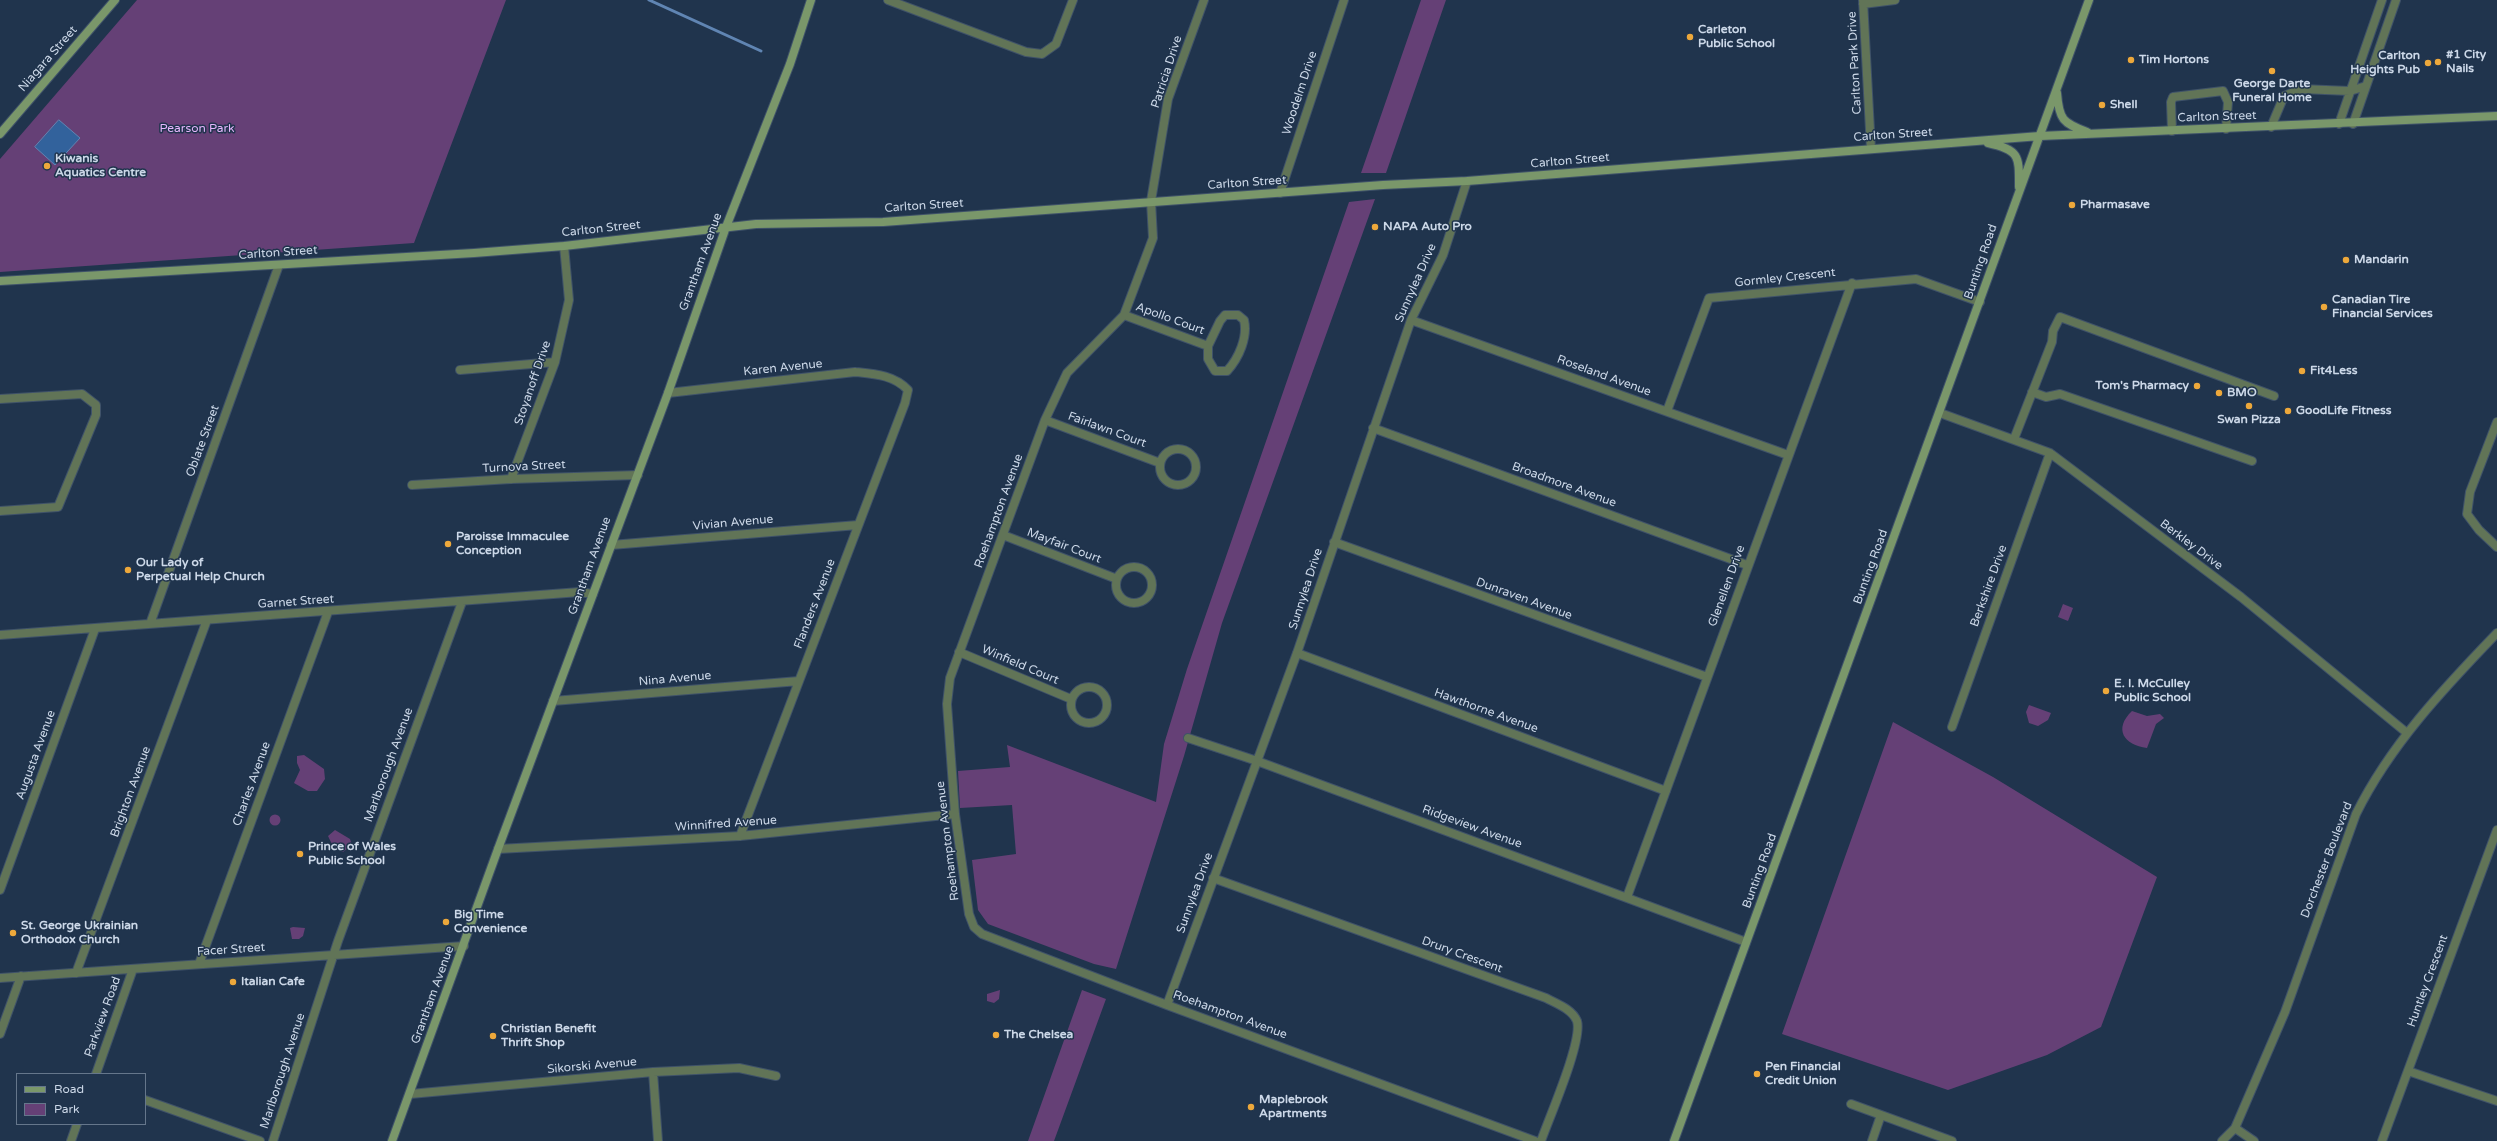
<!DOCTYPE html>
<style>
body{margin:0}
#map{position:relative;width:2497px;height:1141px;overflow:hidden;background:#20344d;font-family:"Varela Round",sans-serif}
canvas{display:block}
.legend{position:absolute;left:16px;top:1073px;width:130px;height:52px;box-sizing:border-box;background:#20344d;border:1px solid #65768b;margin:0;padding:5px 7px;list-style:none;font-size:12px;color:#ccd8e8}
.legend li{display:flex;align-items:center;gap:8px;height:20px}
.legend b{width:20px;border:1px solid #65768b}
</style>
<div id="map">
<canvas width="2497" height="1141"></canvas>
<ul class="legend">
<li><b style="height:5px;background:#7a976a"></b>Road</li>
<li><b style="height:11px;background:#654076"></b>Park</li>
</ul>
</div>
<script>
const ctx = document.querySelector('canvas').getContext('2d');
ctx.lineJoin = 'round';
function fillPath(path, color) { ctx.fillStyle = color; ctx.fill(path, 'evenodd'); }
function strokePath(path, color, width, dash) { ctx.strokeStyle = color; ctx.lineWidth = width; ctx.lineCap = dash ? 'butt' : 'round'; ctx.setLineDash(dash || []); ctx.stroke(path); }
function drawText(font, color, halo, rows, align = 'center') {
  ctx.font = font + ' "Varela Round",sans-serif'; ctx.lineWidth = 3; ctx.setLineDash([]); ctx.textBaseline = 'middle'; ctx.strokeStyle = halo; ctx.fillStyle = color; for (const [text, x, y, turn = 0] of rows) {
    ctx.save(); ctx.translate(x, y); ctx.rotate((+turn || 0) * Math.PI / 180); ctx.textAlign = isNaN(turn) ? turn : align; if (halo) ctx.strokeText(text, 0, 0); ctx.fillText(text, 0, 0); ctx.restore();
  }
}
const green = new Path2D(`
 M 137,0 L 506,0 L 414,243 L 0,272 L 0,159 Z
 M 1421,0 L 1446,0 L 1386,173 L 1361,173 Z
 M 1375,199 L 1222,623 L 1184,756 L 1116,969 L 1094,964 L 988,924 L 978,910 L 972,860 L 1016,854 L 1012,805 L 960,808 L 958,771 L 1010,767 L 1007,745 L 1156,802 L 1164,744 L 1187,669 L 1349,202 Z
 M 2063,604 L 2073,608 L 2068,621 L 2058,617 Z
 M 2029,705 L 2051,713 L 2048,720 L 2038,726 L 2029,723 L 2026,712 Z
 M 2132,711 L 2147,716 L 2160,714 L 2164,718 L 2156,724 L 2147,748 C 2124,745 2113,729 2132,711 Z
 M 1893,722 L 1993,777 L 2157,877 L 2101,1027 L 2047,1055 L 1948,1090 L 1782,1034 Z
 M 304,755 L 324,769 L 325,779 L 317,791 L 308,791 L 294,783 L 300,770 L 297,763 L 297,756 Z
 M269.5 820a5.5 5.5 0 1 1 11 0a5.5 5.5 0 1 1-11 0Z
 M 335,830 L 350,839 L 352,845 L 343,852 C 334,848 332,845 328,836 Z
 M 293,927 L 305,928 L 303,936 L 299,939 L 292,939 L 290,928 Z
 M 1000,990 L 999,999 L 994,1003 L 987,1001 L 987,994 Z
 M 1082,990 L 1106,999 L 1054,1141 L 1028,1141 Z`);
const water = new Path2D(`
 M 59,120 L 80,138 L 55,165 L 35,147 Z`);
const stream = new Path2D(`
 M 649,0 L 761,51`);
const street = new Path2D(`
 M 888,0 L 1026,52 L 1042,54 L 1056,44 L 1073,0
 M 1204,0 L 1168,99 L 1151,201 L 1153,238 L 1124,315 L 1067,373 L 1045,420 L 950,678 L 947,704 L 955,814 L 969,914 L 974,927 L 982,934 L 1167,1005 L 1535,1141
 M 1863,0 L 1871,149
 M 1863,4 L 1895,0
 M 2339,124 L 2382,0
 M 2353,124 L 2396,0
 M 2271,127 L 2284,96 L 2301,89 L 2350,91 L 2366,86
 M 2172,131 L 2171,102 L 2173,97 L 2223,91 L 2228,102 L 2226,129
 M 1280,193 L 1344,0
 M 1124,315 L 1208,346 L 1208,359 L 1215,371 L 1227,371 C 1239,358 1248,337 1244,320 L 1238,315 L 1225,315 L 1220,321 L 1208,346
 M 1411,320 L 1788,455
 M 460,370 L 555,362
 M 2032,392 L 2046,397 L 2060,394 L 2252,461
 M 668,393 L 855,372 C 875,374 894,375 908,390 L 905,403 L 740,836
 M 0,399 L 82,394 L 96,405 L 96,415 L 58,507 L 0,511
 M 1667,411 L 1709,298 L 1916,279 L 1980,302
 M 1940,413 L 2050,453 L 2241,597 L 2407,733
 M 1045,420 L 1160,463
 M 2497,422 L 2470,492 L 2467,514 L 2479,530 L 2497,547
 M 1373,428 L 1747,565
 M 2014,439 L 2052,342 L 2053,331 L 2060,317 L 2274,396
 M1160 467a18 18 0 1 1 36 0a18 18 0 1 1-36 0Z
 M 511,479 L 555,362 L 569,300 L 564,246
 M 412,485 L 511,479 L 638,475
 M 1003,535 L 1117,579
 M 1334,542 L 1707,677
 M 611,545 L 858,525
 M1116 585a18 18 0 1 1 36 0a18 18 0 1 1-36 0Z
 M 150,624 L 279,265
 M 0,635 L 580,592 L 593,594
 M 959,652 L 1071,699
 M 1297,653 L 1666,791
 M1071 705a18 18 0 1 1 36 0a18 18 0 1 1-36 0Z
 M 553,701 L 799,681
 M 1952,727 L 2050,453
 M 1188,738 L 1257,761 L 1746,942
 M 498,849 L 740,836 L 955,814
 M 1213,878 L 1546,998 C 1557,1004 1572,1009 1577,1021 C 1583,1041 1549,1118 1541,1141
 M 0,890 L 95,629
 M 1627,897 L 1852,283
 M 199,964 L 328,612
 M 76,973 L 207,620
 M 0,978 L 464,946
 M 1167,1005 L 1297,653 L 1411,320 L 1443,255 L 1467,181
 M 0,1034 L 21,976
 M 2408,1071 L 2497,1101
 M 653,1072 L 658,1141
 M 96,1074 L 133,969
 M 410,1094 L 653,1072 L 739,1068 L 776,1076
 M 145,1100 L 260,1141
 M 1851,1104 L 1952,1141
 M 2235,1128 L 2254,1141
 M 71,1141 L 77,1124
 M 273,1141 L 338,941 L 462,602
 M 1872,1141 L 1881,1115
 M 2222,1141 L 2235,1128 L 2285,1012 L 2356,814 C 2390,745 2444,688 2497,633
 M 2382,1141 L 2497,830`);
const secondary = new Path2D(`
 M 2057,93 C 2059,120 2063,123 2087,132
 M 0,134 L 115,0
 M 1988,143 C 2020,150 2019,156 2019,187
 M 0,281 L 474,253 L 564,246 L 756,224 L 883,222 L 1383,185 L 1467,181 L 2040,136 L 2497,116
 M 392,1141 L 498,849 L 668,393 L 726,227 L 790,64 L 811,0
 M 1674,1141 L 2089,0`);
const markers = [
 [1690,37,4,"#eda83b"],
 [2131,60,4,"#eda83b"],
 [2438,62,4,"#eda83b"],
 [2428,63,4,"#eda83b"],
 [2272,71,4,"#eda83b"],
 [2102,105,4,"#eda83b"],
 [47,166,4,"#eda83b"],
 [2072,205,4,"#eda83b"],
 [1375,227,4,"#eda83b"],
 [2346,260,4,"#eda83b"],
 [2324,307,4,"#eda83b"],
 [2302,371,4,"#eda83b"],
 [2197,386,4,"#eda83b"],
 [2219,393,4,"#eda83b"],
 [2249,406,4,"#eda83b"],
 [2288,411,4,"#eda83b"],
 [448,544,4,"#eda83b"],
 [128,570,4,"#eda83b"],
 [2106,691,4,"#eda83b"],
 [300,854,4,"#eda83b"],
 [446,922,4,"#eda83b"],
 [13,933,4,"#eda83b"],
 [233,982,4,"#eda83b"],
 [996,1035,4,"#eda83b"],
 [493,1036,4,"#eda83b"],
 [1757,1074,4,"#eda83b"],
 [1251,1107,4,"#eda83b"]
];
const poiNames = [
 ["Carleton",1698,30],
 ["Public School",1698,44],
 ["#1 City",2446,55],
 ["Nails",2446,69],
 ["Carlton",2420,56,"right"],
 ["Heights Pub",2420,70,"right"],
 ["Tim Hortons",2139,60],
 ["George Darte",2272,84,"center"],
 ["Funeral Home",2272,98,"center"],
 ["Shell",2110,105],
 ["Kiwanis",55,159],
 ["Aquatics Centre",55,173],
 ["Pharmasave",2080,205],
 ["NAPA Auto Pro",1383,227],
 ["Mandarin",2354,260],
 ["Canadian Tire",2332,300],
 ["Financial Services",2332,314],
 ["Fit4Less",2310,371],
 ["Tom's Pharmacy",2189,386,"right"],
 ["BMO",2227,393],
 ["GoodLife Fitness",2296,411],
 ["Swan Pizza",2249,420,"center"],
 ["Paroisse Immaculee",456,537],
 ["Conception",456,551],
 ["Our Lady of",136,563],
 ["Perpetual Help Church",136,577],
 ["E. I. McCulley",2114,684],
 ["Public School",2114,698],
 ["Prince of Wales",308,847],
 ["Public School",308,861],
 ["Big Time",454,915],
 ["Convenience",454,929],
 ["St. George Ukrainian",21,926],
 ["Orthodox Church",21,940],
 ["Italian Cafe",241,982],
 ["Christian Benefit",501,1029],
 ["Thrift Shop",501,1043],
 ["The Chelsea",1004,1035],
 ["Pen Financial",1765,1067],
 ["Credit Union",1765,1081],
 ["Maplebrook",1259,1100],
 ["Apartments",1259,1114]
];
const streetNames = [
 ["Niagara Street",48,59,-49],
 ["Carlton Park Drive",1855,63,-93],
 ["Patricia Drive",1167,72,-72],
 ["Woodelm Drive",1300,93,-72],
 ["Carlton Street",2217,117,-2],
 ["Carlton Street",1893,135,-4],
 ["Carlton Street",1570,161,-5],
 ["Carlton Street",1247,183,-4],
 ["Carlton Street",924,206,-4],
 ["Carlton Street",601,229,-6],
 ["Carlton Street",278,253,-4],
 ["Grantham Avenue",701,262,-70],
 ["Bunting Road",1981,262,-71],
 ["Gormley Crescent",1785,278,-6],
 ["Sunnylea Drive",1416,283,-66],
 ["Apollo Court",1170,319,20],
 ["Karen Avenue",783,368,-6],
 ["Roseland Avenue",1604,376,20],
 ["Stoyanoff Drive",533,383,-71],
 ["Fairlawn Court",1107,430,20],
 ["Oblate Street",203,441,-70],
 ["Turnova Street",524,467,-3],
 ["Broadmore Avenue",1564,485,20],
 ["Roehampton Avenue",999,511,-70],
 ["Vivian Avenue",733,523,-5],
 ["Berkley Drive",2191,545,37],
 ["Mayfair Court",1064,546,21],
 ["Grantham Avenue",590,566,-70],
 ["Bunting Road",1871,567,-70],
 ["Glenellen Drive",1727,586,-70],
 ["Berkshire Drive",1989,586,-70],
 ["Sunnylea Drive",1306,589,-72],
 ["Dunraven Avenue",1524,599,20],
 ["Garnet Street",296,602,-4],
 ["Flanders Avenue",815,604,-69],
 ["Winfield Court",1020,665,23],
 ["Nina Avenue",675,679,-5],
 ["Hawthorne Avenue",1486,711,20],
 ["Augusta Avenue",36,755,-70],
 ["Marlborough Avenue",389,765,-70],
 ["Charles Avenue",252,784,-70],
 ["Brighton Avenue",131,792,-70],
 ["Winnifred Avenue",726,824,-4],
 ["Ridgeview Avenue",1472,827,20],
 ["Roehampton Avenue",948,841,-97],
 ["Dorchester Boulevard",2327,860,-69],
 ["Bunting Road",1760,871,-70],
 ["Sunnylea Drive",1195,893,-70],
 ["Facer Street",231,950,-4],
 ["Drury Crescent",1462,955,20],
 ["Huntley Crescent",2428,981,-70],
 ["Grantham Avenue",433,995,-70],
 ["Roehampton Avenue",1230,1015,20],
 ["Parkview Road",103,1017,-70],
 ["Sikorski Avenue",592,1066,-5],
 ["Marlborough Avenue",283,1071,-72]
];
const parkNames = [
 ["Pearson Park",197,129]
];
fillPath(green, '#654076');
fillPath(water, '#32629c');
strokePath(water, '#6085b3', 1);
strokePath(stream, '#6085b3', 3);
strokePath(street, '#3f5269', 10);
strokePath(secondary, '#3f5269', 10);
strokePath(street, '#617457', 8);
strokePath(secondary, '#7a976a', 8);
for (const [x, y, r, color] of markers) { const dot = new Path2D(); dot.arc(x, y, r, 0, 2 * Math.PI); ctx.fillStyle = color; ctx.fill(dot); strokePath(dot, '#20344d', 1.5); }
drawText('bold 12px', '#ccd8e8', '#20344d', poiNames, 'left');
drawText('12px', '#ccd8e8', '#20344d', streetNames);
drawText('12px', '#e6b6fd', '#20344d', parkNames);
</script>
